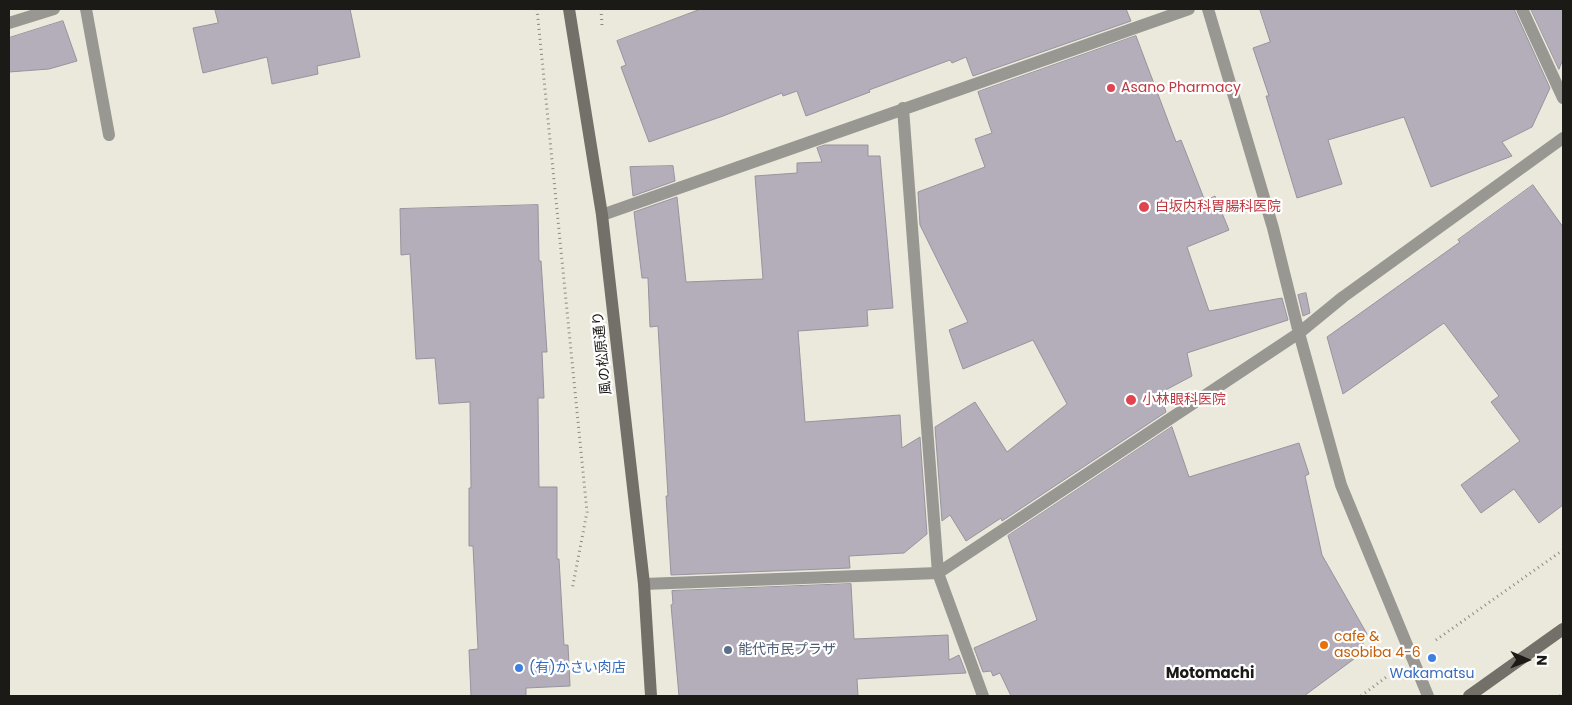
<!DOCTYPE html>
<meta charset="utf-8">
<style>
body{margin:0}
#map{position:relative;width:1572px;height:705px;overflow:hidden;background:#ebe9dc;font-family:Poppins,sans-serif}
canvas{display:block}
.frame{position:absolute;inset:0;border:10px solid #1b1a16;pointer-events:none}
.north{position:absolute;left:1502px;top:635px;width:50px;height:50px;-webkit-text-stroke:4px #fff;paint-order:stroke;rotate:91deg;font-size:14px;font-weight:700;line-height:20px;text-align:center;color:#1b1a16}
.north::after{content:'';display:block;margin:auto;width:18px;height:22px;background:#1b1a16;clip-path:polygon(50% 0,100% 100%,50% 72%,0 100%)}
</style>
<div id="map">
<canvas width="1572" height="705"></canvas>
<div class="frame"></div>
<div class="north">N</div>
</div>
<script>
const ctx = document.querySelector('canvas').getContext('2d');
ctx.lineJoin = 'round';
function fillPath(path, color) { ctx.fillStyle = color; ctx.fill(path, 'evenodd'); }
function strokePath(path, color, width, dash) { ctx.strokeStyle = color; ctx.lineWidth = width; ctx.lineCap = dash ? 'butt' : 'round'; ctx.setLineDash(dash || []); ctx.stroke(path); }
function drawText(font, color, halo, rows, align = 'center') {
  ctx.font = font + ' Poppins,"Noto Sans JP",sans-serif'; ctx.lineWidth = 4.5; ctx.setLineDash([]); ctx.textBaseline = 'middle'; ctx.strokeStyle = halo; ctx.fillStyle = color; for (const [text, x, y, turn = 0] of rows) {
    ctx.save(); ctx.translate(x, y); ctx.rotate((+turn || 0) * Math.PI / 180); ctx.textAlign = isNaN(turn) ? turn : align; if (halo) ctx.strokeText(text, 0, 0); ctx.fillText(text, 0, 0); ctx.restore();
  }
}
const building = new Path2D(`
 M 215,9 L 350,9 L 360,57 L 317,66 L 318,74 L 272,84 L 267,57 L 203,73 L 193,28 L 218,23 Z
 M 701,9 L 1126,9 L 1131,21 L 973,76 L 966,57 L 952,63 L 950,60 L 869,90 L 870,92 L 806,116 L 797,91 L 783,96 L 782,93 L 723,116 L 649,142 L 621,67 L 626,65 L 617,41 Z
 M 1260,9 L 1514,9 L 1550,88 L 1532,127 L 1502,142 L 1512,156 L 1431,187 L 1404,117 L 1328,140 L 1342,184 L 1297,198 L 1266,96 L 1269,96 L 1253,48 L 1270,42 Z
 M 1531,9 L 1563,9 L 1563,59 L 1559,69 Z
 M 63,21 L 77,61 L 49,69 L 9,72 L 9,38 Z
 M 1136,36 L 1176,142 L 1181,140 L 1205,201 L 1215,196 L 1229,230 L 1187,247 L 1209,311 L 1282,298 L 1288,320 L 1187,353 L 1192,376 L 1160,393 L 1166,412 L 1002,521 L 1001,518 L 966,541 L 950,515 L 942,521 L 935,427 L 975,402 L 1007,452 L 1067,404 L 1033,340 L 963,369 L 949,330 L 968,322 L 920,225 L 918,192 L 985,167 L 975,139 L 992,133 L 978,92 Z
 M 825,145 L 868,145 L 868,156 L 880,156 L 893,308 L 867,310 L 868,326 L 798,331 L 805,422 L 900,415 L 902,448 L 920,437 L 927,534 L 904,553 L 849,556 L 850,568 L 671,575 L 666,496 L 668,496 L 658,326 L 650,327 L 648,278 L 642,278 L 634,212 L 677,197 L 686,282 L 763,279 L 755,176 L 797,173 L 797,163 L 822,162 L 817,148 Z
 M 673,166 L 675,181 L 633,196 L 630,167 Z
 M 1533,185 L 1563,227 L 1563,505 L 1539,523 L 1514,489 L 1481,513 L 1461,485 L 1520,441 L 1491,402 L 1499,396 L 1444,323 L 1343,394 L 1327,337 L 1460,242 L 1458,240 Z
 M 538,205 L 539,261 L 541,261 L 547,352 L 542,352 L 544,398 L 538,398 L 539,487 L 557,487 L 557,559 L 559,559 L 564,645 L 568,645 L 570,686 L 526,688 L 526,696 L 471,696 L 469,650 L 478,649 L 473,546 L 469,546 L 469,488 L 471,488 L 470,402 L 439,404 L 435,358 L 416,359 L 410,254 L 401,255 L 400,209 Z
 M 1306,293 L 1310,313 L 1303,316 L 1298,295 Z
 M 1172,427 L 1189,477 L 1299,443 L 1309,474 L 1305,476 L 1322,555 L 1367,634 L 1358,656 L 1304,696 L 1011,696 L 1000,673 L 993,676 L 991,671 L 983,672 L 974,648 L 1037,620 L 1008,536 Z
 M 851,584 L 854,639 L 948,635 L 949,660 L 959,655 L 966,673 L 857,679 L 858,696 L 679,696 L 671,605 L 673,604 L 672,591 Z`);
const path = new Path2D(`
 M 537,9 L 587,512 L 572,590
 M 601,9 L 602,26
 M 1436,640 L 1563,550
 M 1361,696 L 1389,675
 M 1560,696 L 1563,694`);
const lane = new Path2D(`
 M 86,9 L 109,135`);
const street = new Path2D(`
 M 1208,9 L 1273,228 L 1299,333 L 1341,485 L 1428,696
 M 1522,9 L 1563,98
 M 9,23 L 54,9
 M 903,108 L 938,573 L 983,696
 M 602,215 L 1189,9
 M 644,584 L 938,573 L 1299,333 L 1343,297 L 1563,138`);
const secondary = new Path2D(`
 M 569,9 L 602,215 L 644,584 L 651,696
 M 1469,696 L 1563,629`);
const markers = [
 [1111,88,5,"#e0444e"],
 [1144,207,6,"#e0444e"],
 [1131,400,6,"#e0444e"],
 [1324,645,5,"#e8710a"],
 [728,650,5,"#5c6f8a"],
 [1432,658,5,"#3f7fe0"],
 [519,668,5,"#3f7fe0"]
];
const healthNames = [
 ["Asano Pharmacy",1121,88],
 ["白坂内科胃腸科医院",1155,207],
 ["小林眼科医院",1142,400]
];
const streetNames = [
 ["風の松原通り",603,353,-96]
];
const foodNames = [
 ["cafe &",1334,637],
 ["asobiba 4-6",1334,653]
];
const serviceNames = [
 ["能代市民プラザ",738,650]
];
const shopNames = [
 ["(有)かさい肉店",529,668],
 ["Wakamatsu",1432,674,"center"]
];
const neighbourhoodNames = [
 ["Motomachi",1210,674]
];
fillPath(building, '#b3aeba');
strokePath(building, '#97939e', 1);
strokePath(path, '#8a887f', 3, [1, 4]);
strokePath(lane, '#999792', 12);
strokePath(street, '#999792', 12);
strokePath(secondary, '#737069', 12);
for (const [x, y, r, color] of markers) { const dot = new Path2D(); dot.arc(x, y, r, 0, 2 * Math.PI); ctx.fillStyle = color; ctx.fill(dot); strokePath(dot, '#fff', 2); }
drawText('14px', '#be3a42', '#fff', healthNames, 'left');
drawText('14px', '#1b1a16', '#fff', streetNames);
drawText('14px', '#c56008', '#fff', foodNames, 'left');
drawText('14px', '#4e5e75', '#fff', serviceNames, 'left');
drawText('14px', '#366cbe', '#fff', shopNames, 'left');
drawText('bold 15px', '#1b1a16', '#fff', neighbourhoodNames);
</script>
